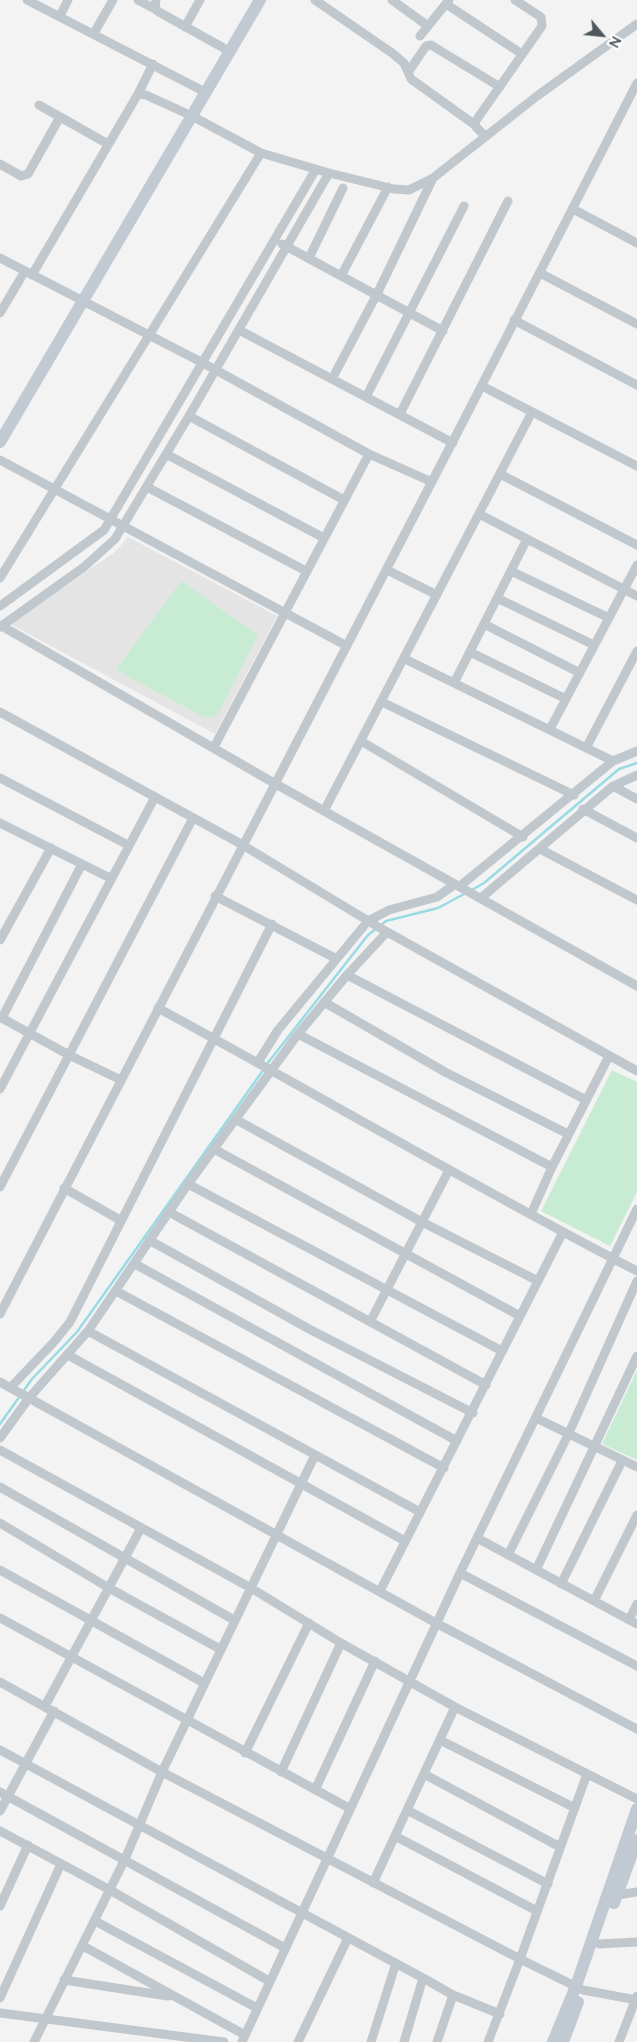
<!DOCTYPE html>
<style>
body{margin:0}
#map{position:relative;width:637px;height:2042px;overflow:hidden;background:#f4f3f3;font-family:Mulish,sans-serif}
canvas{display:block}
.north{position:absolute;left:577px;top:10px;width:50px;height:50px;-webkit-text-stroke:4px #fff;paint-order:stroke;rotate:118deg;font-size:14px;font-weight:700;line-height:20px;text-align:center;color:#4c575e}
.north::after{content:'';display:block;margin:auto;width:18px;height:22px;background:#4c575e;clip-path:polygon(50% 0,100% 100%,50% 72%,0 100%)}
</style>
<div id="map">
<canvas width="637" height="2042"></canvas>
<div class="north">N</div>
</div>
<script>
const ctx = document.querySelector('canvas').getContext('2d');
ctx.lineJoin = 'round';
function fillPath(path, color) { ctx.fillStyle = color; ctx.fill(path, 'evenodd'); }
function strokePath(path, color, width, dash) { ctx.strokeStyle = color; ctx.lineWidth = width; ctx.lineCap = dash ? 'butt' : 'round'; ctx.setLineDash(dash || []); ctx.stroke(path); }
const education = new Path2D(`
 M 128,537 L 277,616 L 215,734 L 10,624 L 115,552 Z`);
const green = new Path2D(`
 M 181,581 L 258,635 L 218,714 L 213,717 L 204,717 L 116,670 Z
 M 612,1070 L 637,1082 L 637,1192 L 610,1246 L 541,1211 Z
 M 637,1370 L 637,1460 L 602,1444 Z`);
const stream = new Path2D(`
 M 470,891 L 484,883 L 619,769 L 637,763
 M 381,925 L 386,921 L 438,908 L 466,893
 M 267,1064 L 368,935 L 376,929
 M 0,1424 L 32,1379 L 77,1332 L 264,1069`);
const street = new Path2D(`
 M 27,0 L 205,92
 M 138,0 L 155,9
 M 156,0 L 155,9 L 159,12 L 229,51
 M 315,0 L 392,53 L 404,63 L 411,79 L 475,125
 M 392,0 L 428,26
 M 446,4 L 522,54
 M 60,16 L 68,0
 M 185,27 L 200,0
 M 94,33 L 113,0
 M 420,36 L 449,0
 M 409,71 L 426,46 L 431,45 L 500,87
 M 138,94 L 153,64
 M 39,105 L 108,144
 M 485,136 L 476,127 L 475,122 L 542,26 L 541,17 L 515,0
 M 261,153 L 329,173 L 394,189 L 409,190 L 433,178 L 537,96 L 637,24
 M 0,164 L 21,176 L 28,174 L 60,117
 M 573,209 L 637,243
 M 282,244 L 443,331
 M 0,258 L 203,363 L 369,454 L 432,482
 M 309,258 L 343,188
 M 540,273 L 637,324
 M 341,276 L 388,187
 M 0,313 L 25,271
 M 514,320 L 637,385
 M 239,330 L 453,443
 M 332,379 L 377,294 L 433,178
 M 482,386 L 637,466
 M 366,397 L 464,206
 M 400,414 L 508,201
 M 189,416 L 344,500
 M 166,454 L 324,538
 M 0,460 L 347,646
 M 500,474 L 637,545
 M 147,487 L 306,571
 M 479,514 L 637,596
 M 387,570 L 437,595
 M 511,571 L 609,618
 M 0,578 L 261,153 L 192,116 L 146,95 L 138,94 L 32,275
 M 497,598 L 594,645
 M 0,606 L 104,530 L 316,169
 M 484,624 L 580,673
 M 0,625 L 274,783 L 637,986
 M 0,627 L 84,567 L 115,539 L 189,416 L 329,173
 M 470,652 L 566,699
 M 405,659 L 613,761
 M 454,683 L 527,539
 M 382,702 L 574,795
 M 0,712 L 241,844 L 380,928 L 637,1071
 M 550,729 L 637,565
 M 361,741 L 523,837
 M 214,747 L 369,454
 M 586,748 L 637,651
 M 0,778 L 128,845
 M 613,786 L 637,799
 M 325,809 L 532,412
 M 583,809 L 637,838
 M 0,823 L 110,878
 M 540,849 L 637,900
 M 460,886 L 613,761 L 637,751
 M 215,896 L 335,958
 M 481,898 L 613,786 L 637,775
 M 0,940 L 51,848
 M 347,975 L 586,1100
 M 324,1002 L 445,1072 L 568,1134
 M 158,1008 C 318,1095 475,1187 637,1271
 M 0,1017 L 69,1055 L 121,1080
 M 2,1018 L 82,864
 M 298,1034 L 552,1167
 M 258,1062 L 278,1030 L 368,921 L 389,910 L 437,897 L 455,884
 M 0,1089 L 155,797
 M 235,1119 L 422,1222 L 538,1281
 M 214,1149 L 520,1316
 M 188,1184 L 502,1351
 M 0,1187 L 193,818
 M 64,1188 L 120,1220
 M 169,1212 L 486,1385
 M 531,1214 L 552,1167 L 609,1056
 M 149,1240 L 311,1330 L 473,1413
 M 135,1264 L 457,1441
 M 116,1291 L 444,1468
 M 0,1314 C 210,902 428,495 637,83
 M 370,1322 L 449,1170
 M 88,1331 L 420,1512
 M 68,1355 L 405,1541
 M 0,1382 L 436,1623 L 637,1729
 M 11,1387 L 53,1343 L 70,1322 L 272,924
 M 536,1418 L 637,1467
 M 0,1438 L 29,1398 L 88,1331 L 188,1184 L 298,1034 L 347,975 L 387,932
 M 0,1450 L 251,1588 L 341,1643 L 455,1707 L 637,1799
 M 0,1487 L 234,1620
 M 0,1523 L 109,1588 L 220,1649
 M 477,1538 L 637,1624
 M 508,1555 L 568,1435 L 637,1281
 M 0,1570 L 204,1683
 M 536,1570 L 637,1356
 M 460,1573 L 637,1666
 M 561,1584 L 622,1461
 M 380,1591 L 563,1232
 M 594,1601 L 637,1515
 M 0,1618 L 349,1808
 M 629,1620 L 637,1604
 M 0,1682 L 162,1772 L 520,1959 L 587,1774
 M 45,1706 L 141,1528
 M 440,1740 L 575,1808
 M 0,1750 L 423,1978
 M 245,1753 L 309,1623
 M 281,1772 L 341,1643
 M 424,1774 L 560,1847
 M 315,1790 L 375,1661
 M 0,1792 L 285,1948
 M 407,1810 L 548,1884
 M 0,1811 L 54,1711
 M 0,1831 L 110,1890 L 269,1981
 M 395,1836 L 537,1911
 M 373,1883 L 455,1707
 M 617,1895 L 637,1892
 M 0,1906 L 28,1845
 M 95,1921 L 257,2008
 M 599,1944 L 637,1942
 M 83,1946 L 245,2035
 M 64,1980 L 168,1996
 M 0,1998 L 61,1864
 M 0,2013 L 224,2042
 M 34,2042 L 125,1859 L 162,1772 L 315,1455
 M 242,2042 L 460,1573 L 637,1209
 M 298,2042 L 348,1938
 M 371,2042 L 396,1963
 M 404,2042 L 423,1978 L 453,1995 L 500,2014
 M 437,2042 L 453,1995
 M 488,2042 L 520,1959 L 583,1990 L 637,2000
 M 619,2042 L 637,1996`);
const secondary = new Path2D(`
 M 0,442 L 260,0
 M 614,1903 L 637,1840
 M 553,2042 L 576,1986 L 637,1809
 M 563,2042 L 578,2002`);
fillPath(education, '#e5e4e4');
fillPath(green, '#c7ecd3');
strokePath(stream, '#98dbe5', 2.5);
strokePath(street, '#c0c8cd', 9);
strokePath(secondary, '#c1cad2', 12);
</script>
